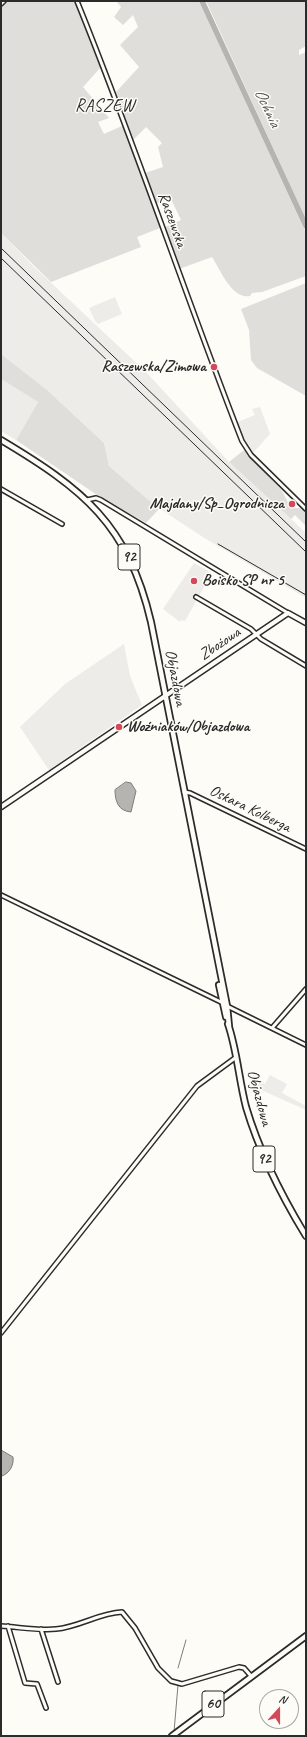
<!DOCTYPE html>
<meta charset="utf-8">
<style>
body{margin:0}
#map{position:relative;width:307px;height:1737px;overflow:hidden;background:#fdfcf7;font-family:Caveat,sans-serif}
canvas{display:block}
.frame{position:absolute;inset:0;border:2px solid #2b2b2b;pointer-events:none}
.north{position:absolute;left:259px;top:1689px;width:40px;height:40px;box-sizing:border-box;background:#fdfcf7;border:1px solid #a9a8a5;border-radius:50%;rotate:21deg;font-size:11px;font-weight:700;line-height:16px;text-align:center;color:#2b2b2b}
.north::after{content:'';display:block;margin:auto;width:14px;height:18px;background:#d1495b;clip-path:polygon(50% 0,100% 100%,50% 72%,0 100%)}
</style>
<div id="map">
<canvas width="307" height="1737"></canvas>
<div class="frame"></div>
<div class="north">N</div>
</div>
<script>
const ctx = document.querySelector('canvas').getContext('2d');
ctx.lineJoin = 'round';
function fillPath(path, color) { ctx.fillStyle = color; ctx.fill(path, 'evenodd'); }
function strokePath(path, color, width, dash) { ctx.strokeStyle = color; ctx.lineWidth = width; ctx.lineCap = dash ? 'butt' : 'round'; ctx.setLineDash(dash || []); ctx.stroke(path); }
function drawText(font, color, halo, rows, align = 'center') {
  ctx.font = font + ' Caveat,sans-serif'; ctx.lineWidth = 3; ctx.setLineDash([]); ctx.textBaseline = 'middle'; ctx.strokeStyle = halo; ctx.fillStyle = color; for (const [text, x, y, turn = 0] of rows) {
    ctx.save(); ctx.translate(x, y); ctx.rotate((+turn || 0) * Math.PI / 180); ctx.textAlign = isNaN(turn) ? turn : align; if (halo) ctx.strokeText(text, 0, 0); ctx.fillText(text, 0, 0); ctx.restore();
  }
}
const built = new Path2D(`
 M 1,233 L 30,263 L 146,372 L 229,462 L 306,533 L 306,598 L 206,539 L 154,505 L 109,466 L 104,443 L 46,389 L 1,354 Z
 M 115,297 L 122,314 L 98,324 L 95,321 L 89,308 Z
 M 1,379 L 38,402 L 16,440 L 1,431 Z
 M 260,407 L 270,434 L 253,453 L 246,446 L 237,422 L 255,415 L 252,409 Z
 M 194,563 L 212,573 L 185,621 L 181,620 L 180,622 L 163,609 Z
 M 124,644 L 130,676 L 142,705 L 49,770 L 20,727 L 65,684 Z
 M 270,1075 L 287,1084 L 282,1093 L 306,1106 L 306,1110 L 250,1085 L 253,1078 L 265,1084 Z`);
const green = new Path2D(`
 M 6,1 L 76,1 L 101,67 L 83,87 L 109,118 L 98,122 L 104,134 L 124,125 L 160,228 L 137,237 L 141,247 L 51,282 L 1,233 L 1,6 Z
 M 116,1 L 199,1 L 306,233 L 306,276 L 262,292 L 252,293 L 250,296 C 232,300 220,269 212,257 L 179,269 L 163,228 L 181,220 L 171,199 L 155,204 L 145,173 L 163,167 L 158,147 L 162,143 L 146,127 L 133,140 L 116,92 L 139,67 L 120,45 L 138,27 L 133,15 L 123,25 L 114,17 L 121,7 Z
 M 206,1 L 306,1 L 306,46 L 299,50 L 299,55 L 306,52 L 306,220 Z
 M 306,283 L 306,396 L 257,368 L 251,360 L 249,330 L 241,309 Z
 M 1,354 L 46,389 L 104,443 L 109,466 L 159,509 L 146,523 L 100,497 L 16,440 L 38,402 L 1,379 Z
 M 244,450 L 282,491 L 291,508 L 300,508 L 306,512 L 306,526 L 295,515 L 291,519 L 229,462 Z`);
const water = new Path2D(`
 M 126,782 L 131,783 L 136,791 L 131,812 C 118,811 115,801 115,790 Z
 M 1,1450 L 13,1457 C 14,1465 10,1473 2,1476 Z`);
const stream = new Path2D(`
 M 178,1668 L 186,1640
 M 174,1732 L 178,1685`);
const river = new Path2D(`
 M 202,1 L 306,226`);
const street = new Path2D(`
 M 77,1 C 136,146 185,295 242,441 L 251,455 L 306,509
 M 1,4 L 4,1
 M 1,489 L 62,524
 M 87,500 L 96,498 L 101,500 L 288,613
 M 196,597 L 251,629 L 261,639 L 306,666
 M 184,792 L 190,793 L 306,849
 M 1,895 L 223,1003
 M 227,1006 L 306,1045
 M 272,1028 L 306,989
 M 1,1333 L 197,1086 L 235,1058
 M 1,1626 C 19,1627 39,1631 56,1629 C 79,1627 99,1613 122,1612 L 135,1628 L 158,1668 L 171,1681 L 182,1684 L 239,1667 L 244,1668 L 251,1676
 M 8,1626 L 25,1683 L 37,1684 L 46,1708
 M 41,1629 L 58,1682`);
const secondary = new Path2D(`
 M 1,807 L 288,613 L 306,623`);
const primary = new Path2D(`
 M 1,440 C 83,489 128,524 151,622 L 227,1006 L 229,1026
 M 219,985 L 226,1017
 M 228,1024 C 237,1050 239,1080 246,1107 C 260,1154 281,1195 306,1236
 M 172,1736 L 306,1636`);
const rail = new Path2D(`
 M 1,248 L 306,542
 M 1,258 L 306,552
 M 218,544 L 306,595`);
const markers = [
 [214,367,4,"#d1495b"],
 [292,504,4,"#d1495b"],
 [194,581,4,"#d1495b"],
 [119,727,4,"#d1495b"]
];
const shields = [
 [129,557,22],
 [264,1159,22],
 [213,1704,22]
];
const shieldNames = [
 ["92",129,557],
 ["92",264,1159],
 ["60",213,1704]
];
const streetNames = [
 ["Raszewska",172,220,70],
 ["Zbożowa",220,644,-34],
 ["Objazdowa",175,678,79],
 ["Oskara Kolberga",250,809,26],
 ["Objazdowa",259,1098,75]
];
const poiNames = [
 ["Raszewska/Zimowa",206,367],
 ["Majdany/Sp_Ogrodnicza",284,504],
 ["Boisko SP nr 5",202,581,"left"],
 ["Woźniaków/Objazdowa",127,727,"left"]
];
const neighbourhoodNames = [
 ["RASZEW",105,107]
];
const waterNames = [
 ["Ochnia",267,108,65]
];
fillPath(built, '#edece8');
fillPath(green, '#dfdeda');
fillPath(water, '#b5b4b1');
strokePath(water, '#7e7d7b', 1);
strokePath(stream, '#7e7d7b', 1);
strokePath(river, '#b5b4b1', 5.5);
strokePath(street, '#2b2b2b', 6);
strokePath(secondary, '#2b2b2b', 7);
strokePath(primary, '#2b2b2b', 8);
strokePath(street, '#fdfcf7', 3);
strokePath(secondary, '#fdfcf7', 4);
strokePath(primary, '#fdfcf7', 4.5);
strokePath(rail, '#2b2b2b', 1);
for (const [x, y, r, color] of markers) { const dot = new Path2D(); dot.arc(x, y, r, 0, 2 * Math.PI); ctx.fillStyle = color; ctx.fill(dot); strokePath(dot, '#fdfcf7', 1.5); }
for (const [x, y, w] of shields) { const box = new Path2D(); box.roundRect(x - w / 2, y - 13, w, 26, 3); ctx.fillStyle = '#fdfcf7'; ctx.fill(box); strokePath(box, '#2b2b2b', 1); }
drawText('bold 15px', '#2b2b2b', null, shieldNames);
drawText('16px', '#2b2b2b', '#fdfcf7', streetNames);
drawText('bold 16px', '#2b2b2b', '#fdfcf7', poiNames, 'right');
ctx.letterSpacing = '1px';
drawText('17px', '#2b2b2b', '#fdfcf7', neighbourhoodNames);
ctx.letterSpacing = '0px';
drawText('italic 17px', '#5b5b5a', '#fdfcf7', waterNames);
</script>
